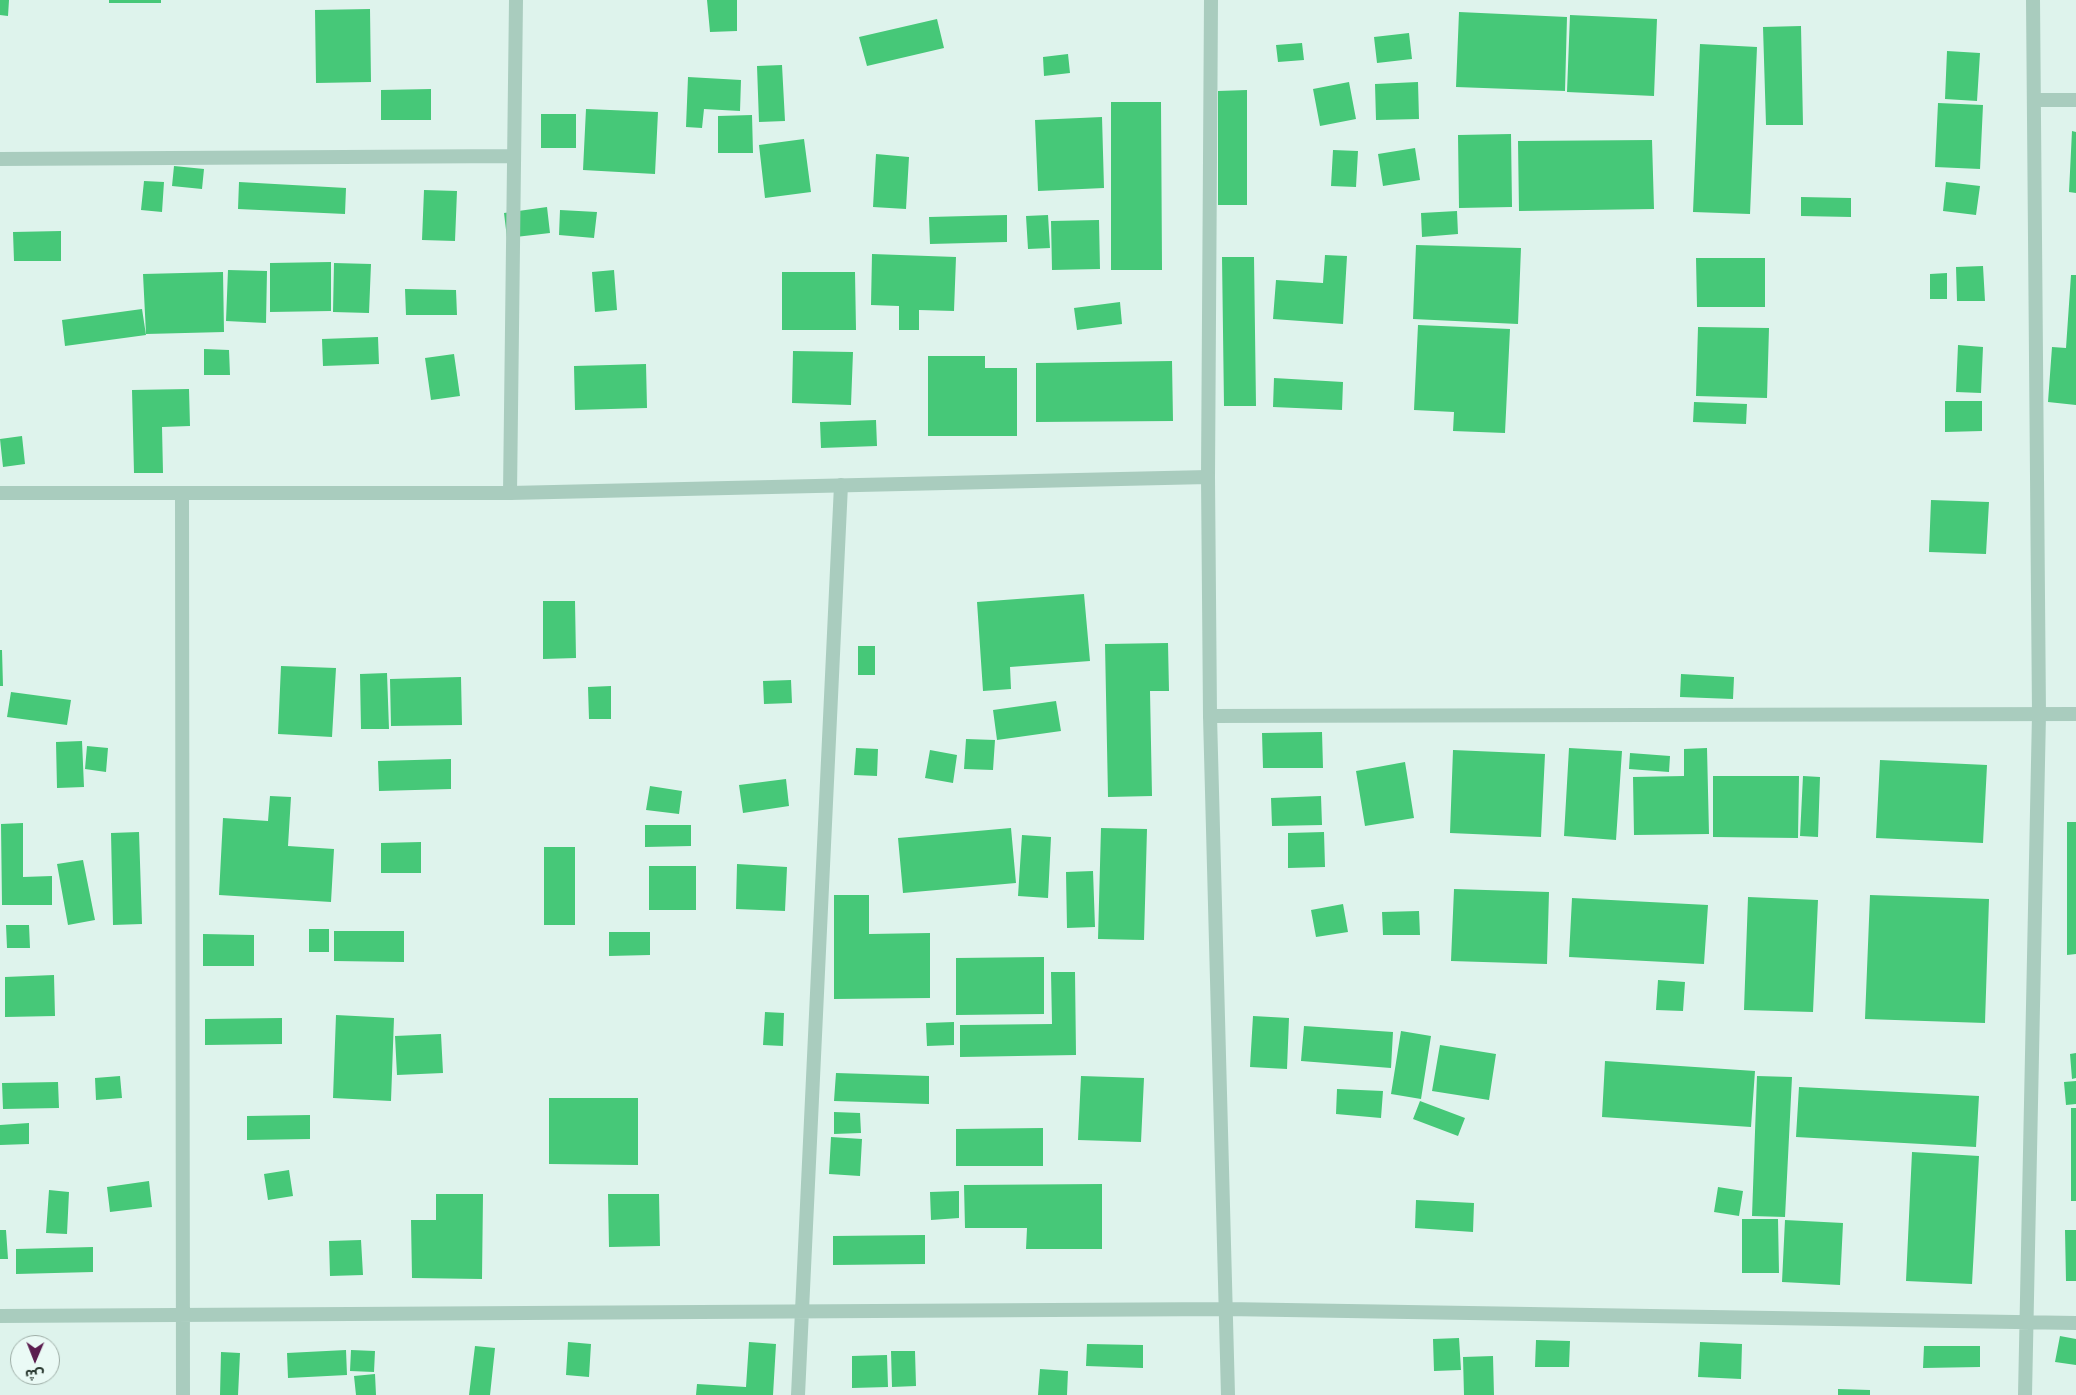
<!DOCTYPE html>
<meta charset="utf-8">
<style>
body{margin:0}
#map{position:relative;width:2076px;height:1395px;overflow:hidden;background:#def3ec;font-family:"Fira Sans Condensed","Noto Sans Arabic",sans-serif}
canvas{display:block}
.north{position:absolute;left:10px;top:1335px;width:50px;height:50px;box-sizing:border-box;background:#eafaf5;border:1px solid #9dada6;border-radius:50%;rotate:181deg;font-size:14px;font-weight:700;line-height:20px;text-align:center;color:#293930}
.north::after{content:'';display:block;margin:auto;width:18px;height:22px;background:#5b1d4f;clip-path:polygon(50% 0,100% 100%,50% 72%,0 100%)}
</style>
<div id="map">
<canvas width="2076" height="1395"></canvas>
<div class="north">ش</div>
</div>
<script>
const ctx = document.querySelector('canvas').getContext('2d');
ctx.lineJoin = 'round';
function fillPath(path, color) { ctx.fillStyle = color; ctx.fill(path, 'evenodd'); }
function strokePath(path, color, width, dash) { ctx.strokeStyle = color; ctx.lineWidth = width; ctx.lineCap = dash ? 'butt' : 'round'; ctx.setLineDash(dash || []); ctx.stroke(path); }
const building = new Path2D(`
 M 0,0 L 9,0 L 8,16 L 0,15 Z
 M 109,0 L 161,0 L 161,3 L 109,3 Z
 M 707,0 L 737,0 L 737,31 L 710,32 Z
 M 370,9 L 371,82 L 316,83 L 315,10 Z
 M 1459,12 L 1567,17 L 1565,91 L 1456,87 Z
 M 1570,15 L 1657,19 L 1654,96 L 1567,92 Z
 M 937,19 L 944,48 L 867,66 L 859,37 Z
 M 1801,26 L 1803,125 L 1766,125 L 1763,27 Z
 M 1409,33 L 1412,59 L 1377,63 L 1374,37 Z
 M 1302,43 L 1304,60 L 1278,62 L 1276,45 Z
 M 1700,44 L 1757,47 L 1750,214 L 1693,212 Z
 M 1947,51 L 1980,53 L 1977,101 L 1945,99 Z
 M 1068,54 L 1070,73 L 1044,76 L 1043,57 Z
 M 782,65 L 785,121 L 759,122 L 757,66 Z
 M 688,77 L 741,80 L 740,111 L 704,109 L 702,128 L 686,127 Z
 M 1349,82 L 1356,119 L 1320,126 L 1313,89 Z
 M 1418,82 L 1419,119 L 1376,120 L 1375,84 Z
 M 431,89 L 431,120 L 381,120 L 381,90 Z
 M 1247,90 L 1247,205 L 1218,205 L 1218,91 Z
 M 1111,102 L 1161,102 L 1162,270 L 1111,270 Z
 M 1938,103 L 1983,105 L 1980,169 L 1935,167 Z
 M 586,109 L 658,112 L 655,174 L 583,170 Z
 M 541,114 L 576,114 L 576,148 L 541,148 Z
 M 752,115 L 753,153 L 718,153 L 718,116 Z
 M 1102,117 L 1104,188 L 1038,191 L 1035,120 Z
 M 2072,131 L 2076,132 L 2076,193 L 2069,192 Z
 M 1511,134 L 1512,207 L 1459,208 L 1458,135 Z
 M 804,139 L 811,192 L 765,198 L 759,145 Z
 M 1652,140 L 1654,209 L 1519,211 L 1518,141 Z
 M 1415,148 L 1420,180 L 1383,186 L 1378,154 Z
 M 1333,150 L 1358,151 L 1356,187 L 1331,186 Z
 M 876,154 L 909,157 L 906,209 L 873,207 Z
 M 174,166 L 204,169 L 202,189 L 172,186 Z
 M 144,181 L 164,182 L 162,212 L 141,210 Z
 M 239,182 L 346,188 L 345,214 L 238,209 Z
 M 1946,182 L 1980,186 L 1976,215 L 1943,211 Z
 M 424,190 L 457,191 L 455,241 L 422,240 Z
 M 1801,197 L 1851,198 L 1851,217 L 1801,216 Z
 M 547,207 L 550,233 L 507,238 L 504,213 Z
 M 560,210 L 597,212 L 594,238 L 559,235 Z
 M 1457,211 L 1458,234 L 1422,237 L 1421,213 Z
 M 1007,215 L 1007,242 L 930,244 L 929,217 Z
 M 1048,215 L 1050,248 L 1028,249 L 1026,216 Z
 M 1099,220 L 1100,269 L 1052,270 L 1051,221 Z
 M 61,231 L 61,261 L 14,261 L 13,232 Z
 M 1416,245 L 1521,248 L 1518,324 L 1413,319 Z
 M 872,254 L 956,257 L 954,311 L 919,310 L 919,330 L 899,330 L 899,306 L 871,305 Z
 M 1325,255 L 1347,256 L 1343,324 L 1273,319 L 1276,280 L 1323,283 Z
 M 1222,257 L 1254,257 L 1256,406 L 1224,406 Z
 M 1696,258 L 1765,258 L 1765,307 L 1697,307 Z
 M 331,262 L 331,311 L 270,312 L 270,263 Z
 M 334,263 L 371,264 L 369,313 L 333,312 Z
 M 1983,266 L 1985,301 L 1957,301 L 1956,267 Z
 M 228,270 L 267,271 L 266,323 L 226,321 Z
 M 614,270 L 617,310 L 595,312 L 592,272 Z
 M 223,272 L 224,332 L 146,334 L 143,274 Z
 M 782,272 L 855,272 L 856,330 L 782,330 Z
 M 1947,273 L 1947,299 L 1930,299 L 1930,274 Z
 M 2071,275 L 2076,275 L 2076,405 L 2048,402 L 2052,347 L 2066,348 Z
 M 405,289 L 456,290 L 457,315 L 406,315 Z
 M 1120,302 L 1122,324 L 1077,330 L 1074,308 Z
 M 142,309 L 146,335 L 65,346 L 62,320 Z
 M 1418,325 L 1510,329 L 1505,433 L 1453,431 L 1454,412 L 1414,410 Z
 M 1698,327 L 1769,328 L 1767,398 L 1696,396 Z
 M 378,337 L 379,364 L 323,366 L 322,339 Z
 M 1958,345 L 1983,347 L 1981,393 L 1956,392 Z
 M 204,349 L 229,350 L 230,375 L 204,375 Z
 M 793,351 L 853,352 L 851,405 L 792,403 Z
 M 454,354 L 460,396 L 431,400 L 425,358 Z
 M 928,356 L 985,356 L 985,368 L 1017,368 L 1017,436 L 928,436 Z
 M 1172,361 L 1173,421 L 1036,422 L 1036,363 Z
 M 646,364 L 647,408 L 575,410 L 574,366 Z
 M 1274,378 L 1343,382 L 1342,410 L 1273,407 Z
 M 189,389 L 190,426 L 162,427 L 163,473 L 134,473 L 132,390 Z
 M 1945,401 L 1982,401 L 1982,431 L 1945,432 Z
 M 1694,402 L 1747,404 L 1746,424 L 1693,422 Z
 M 876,420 L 877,446 L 821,448 L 820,422 Z
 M 22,436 L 25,464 L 3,467 L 0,439 Z
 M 1931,500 L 1989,502 L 1986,554 L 1929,552 Z
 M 1084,594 L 1090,661 L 1010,667 L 1011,689 L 983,691 L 977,602 Z
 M 543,601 L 575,601 L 576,658 L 543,659 Z
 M 1168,643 L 1169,691 L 1150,691 L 1152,796 L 1108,797 L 1105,644 Z
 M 858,646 L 875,646 L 875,675 L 858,675 Z
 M 0,650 L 2,650 L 3,686 L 0,686 Z
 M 281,666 L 336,668 L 332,737 L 278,734 Z
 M 387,673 L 389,729 L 361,729 L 360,674 Z
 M 1681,674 L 1734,677 L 1733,699 L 1680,697 Z
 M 461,677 L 462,725 L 391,726 L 390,679 Z
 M 791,680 L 792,703 L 764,704 L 763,681 Z
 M 611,686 L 611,719 L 589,719 L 588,687 Z
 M 11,692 L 71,700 L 67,725 L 7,717 Z
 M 1056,701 L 1061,731 L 997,740 L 993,710 Z
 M 1322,732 L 1323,768 L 1263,768 L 1262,733 Z
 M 966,739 L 995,740 L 993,770 L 964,769 Z
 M 82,741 L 84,787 L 57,788 L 56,742 Z
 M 87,746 L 108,748 L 106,772 L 85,769 Z
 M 856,748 L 878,749 L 877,776 L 854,775 Z
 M 1569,748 L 1622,751 L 1616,840 L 1564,836 Z
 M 1707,748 L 1709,834 L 1634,835 L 1633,777 L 1684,776 L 1684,749 Z
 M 930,750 L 957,755 L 953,783 L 925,778 Z
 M 1453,750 L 1545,754 L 1541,837 L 1450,833 Z
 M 1630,753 L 1670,756 L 1669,772 L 1629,769 Z
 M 451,759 L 451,789 L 379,791 L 378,761 Z
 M 1880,760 L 1987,765 L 1983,843 L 1876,838 Z
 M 1405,762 L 1414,818 L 1365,826 L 1356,771 Z
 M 1713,776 L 1799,776 L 1798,838 L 1713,837 Z
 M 1803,776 L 1820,777 L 1818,837 L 1800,836 Z
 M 786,779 L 789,806 L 743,813 L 739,785 Z
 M 650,786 L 682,791 L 679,814 L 646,810 Z
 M 270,796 L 291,797 L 288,846 L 334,849 L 331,902 L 219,895 L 223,818 L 268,821 Z
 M 1321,796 L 1322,825 L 1272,826 L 1271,798 Z
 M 2067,822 L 2076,822 L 2076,954 L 2067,955 Z
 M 23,823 L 23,877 L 52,876 L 52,905 L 2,905 L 1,824 Z
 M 645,825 L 691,825 L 691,846 L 645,847 Z
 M 1011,828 L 1016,883 L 903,893 L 898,838 Z
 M 1101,828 L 1147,829 L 1144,940 L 1098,939 Z
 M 139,832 L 142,924 L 113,925 L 111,833 Z
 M 1324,832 L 1325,867 L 1288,868 L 1288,833 Z
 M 1022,835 L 1051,837 L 1048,898 L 1018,896 Z
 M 421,842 L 421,873 L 381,873 L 381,843 Z
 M 544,847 L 575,847 L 575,925 L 544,925 Z
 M 83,860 L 95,920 L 68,925 L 57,864 Z
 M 737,864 L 787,867 L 785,911 L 736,909 Z
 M 649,866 L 696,866 L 696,910 L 649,910 Z
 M 1093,871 L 1095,927 L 1067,928 L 1066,872 Z
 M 1454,889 L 1549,892 L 1547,964 L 1451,961 Z
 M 834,895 L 869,895 L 869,934 L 930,933 L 930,998 L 834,999 Z
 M 1870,895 L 1989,899 L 1985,1023 L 1865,1019 Z
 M 1748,897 L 1818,900 L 1813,1012 L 1744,1010 Z
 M 1572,898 L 1708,905 L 1704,964 L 1569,957 Z
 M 1343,904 L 1348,932 L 1316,937 L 1311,910 Z
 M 1419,911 L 1420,935 L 1383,935 L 1382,912 Z
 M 6,925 L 29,925 L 30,948 L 7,948 Z
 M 309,929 L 329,929 L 329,952 L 309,952 Z
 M 334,931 L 404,931 L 404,962 L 334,961 Z
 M 609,932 L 650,932 L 650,955 L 609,956 Z
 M 203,934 L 254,935 L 254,966 L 203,966 Z
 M 1044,957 L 1044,1014 L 956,1015 L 956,958 Z
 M 1051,972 L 1075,972 L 1076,1055 L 960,1057 L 960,1025 L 1052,1024 Z
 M 54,975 L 55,1016 L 5,1017 L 5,977 Z
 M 1658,980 L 1685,982 L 1683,1011 L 1656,1010 Z
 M 765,1012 L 784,1013 L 783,1046 L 763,1045 Z
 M 336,1015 L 394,1018 L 391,1101 L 333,1098 Z
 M 1253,1016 L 1289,1018 L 1287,1069 L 1250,1067 Z
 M 282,1018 L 282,1044 L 205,1045 L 205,1019 Z
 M 954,1022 L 954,1045 L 927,1046 L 926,1023 Z
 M 1304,1026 L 1393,1032 L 1391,1068 L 1301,1061 Z
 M 1401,1031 L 1431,1036 L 1421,1099 L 1391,1094 Z
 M 441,1034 L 443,1073 L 397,1075 L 395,1036 Z
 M 1440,1045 L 1496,1054 L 1489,1100 L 1432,1091 Z
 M 2076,1053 L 2076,1078 L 2072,1079 L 2070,1054 Z
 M 1605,1061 L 1755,1071 L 1751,1127 L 1602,1117 Z
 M 836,1073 L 929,1076 L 929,1104 L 834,1101 Z
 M 120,1076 L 122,1098 L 96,1100 L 95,1078 Z
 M 1081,1076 L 1144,1078 L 1141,1142 L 1078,1140 Z
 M 1757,1076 L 1792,1077 L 1785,1217 L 1752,1216 Z
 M 2076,1081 L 2076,1104 L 2066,1105 L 2064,1082 Z
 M 58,1082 L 59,1108 L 3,1109 L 2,1083 Z
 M 1799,1087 L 1979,1096 L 1976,1147 L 1796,1137 Z
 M 1337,1089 L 1383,1091 L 1381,1118 L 1336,1114 Z
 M 549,1098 L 638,1098 L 638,1165 L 549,1164 Z
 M 1420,1101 L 1465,1118 L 1458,1136 L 1413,1119 Z
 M 2071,1108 L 2076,1108 L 2076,1201 L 2071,1201 Z
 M 834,1112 L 860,1113 L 861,1133 L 834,1134 Z
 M 310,1115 L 310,1139 L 247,1140 L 247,1116 Z
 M 29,1123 L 29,1144 L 0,1145 L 0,1125 Z
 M 1043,1128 L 1043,1166 L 956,1166 L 956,1129 Z
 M 831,1137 L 862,1139 L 860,1176 L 829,1174 Z
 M 1912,1152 L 1979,1156 L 1972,1284 L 1906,1281 Z
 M 289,1170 L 293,1196 L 268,1200 L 264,1174 Z
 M 149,1181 L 152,1207 L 110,1212 L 107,1187 Z
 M 1102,1184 L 1102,1249 L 1026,1249 L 1027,1228 L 965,1228 L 964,1185 Z
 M 1718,1187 L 1743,1191 L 1739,1216 L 1714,1212 Z
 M 49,1190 L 69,1192 L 67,1234 L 46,1233 Z
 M 959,1191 L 959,1218 L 931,1220 L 930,1192 Z
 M 436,1194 L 483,1194 L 482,1279 L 412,1278 L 411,1220 L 436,1220 Z
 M 608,1194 L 659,1194 L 660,1246 L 609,1247 Z
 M 1416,1200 L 1474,1203 L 1473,1232 L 1415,1228 Z
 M 1742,1219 L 1778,1219 L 1779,1273 L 1742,1273 Z
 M 1785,1220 L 1843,1223 L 1840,1285 L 1782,1282 Z
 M 0,1230 L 6,1230 L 8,1259 L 0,1259 Z
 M 2065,1230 L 2076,1230 L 2076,1281 L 2066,1281 Z
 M 925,1235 L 925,1264 L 833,1265 L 833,1236 Z
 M 361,1240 L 363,1275 L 330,1276 L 329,1241 Z
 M 93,1247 L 93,1272 L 16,1274 L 16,1249 Z
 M 2060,1336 L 2076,1339 L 2076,1365 L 2055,1362 Z
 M 1459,1338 L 1461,1370 L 1434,1371 L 1433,1339 Z
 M 1536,1340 L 1570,1341 L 1569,1367 L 1535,1367 Z
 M 568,1342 L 591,1344 L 589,1377 L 566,1375 Z
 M 749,1342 L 776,1344 L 773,1395 L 696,1395 L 697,1384 L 746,1387 Z
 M 1700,1342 L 1742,1344 L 1741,1379 L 1698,1377 Z
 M 1087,1344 L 1143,1345 L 1143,1368 L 1086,1366 Z
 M 475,1346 L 495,1348 L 490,1395 L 469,1395 Z
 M 1924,1346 L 1980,1346 L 1980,1367 L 1923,1368 Z
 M 346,1350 L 347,1375 L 288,1378 L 287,1353 Z
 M 351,1350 L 375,1351 L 374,1372 L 350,1371 Z
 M 891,1351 L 915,1351 L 916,1386 L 892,1387 Z
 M 221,1352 L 240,1353 L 238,1395 L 220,1395 Z
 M 887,1355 L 888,1387 L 852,1388 L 852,1356 Z
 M 1493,1356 L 1494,1395 L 1464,1395 L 1463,1357 Z
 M 1040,1369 L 1068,1371 L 1067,1395 L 1038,1395 Z
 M 375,1374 L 376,1395 L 356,1395 L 354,1376 Z
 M 1838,1389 L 1870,1390 L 1870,1395 L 1838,1395 Z`);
const minor = new Path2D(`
 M 2034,100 L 2076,100
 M 0,159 L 514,156
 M 1208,477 L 1211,0
 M 182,493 L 183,1395
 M 510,493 L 516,0
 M 1210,716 L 1228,1395
 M 0,1316 L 1226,1309 L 2076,1323
 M 798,1395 L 841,485
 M 2025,1395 L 2039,714 L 2033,0`);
const tertiary = new Path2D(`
 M 0,493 L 510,493 L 1208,477 L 1210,716 L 2076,714`);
fillPath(building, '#46c878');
strokePath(minor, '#a9ccbe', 14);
strokePath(tertiary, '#a9ccbe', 14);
</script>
